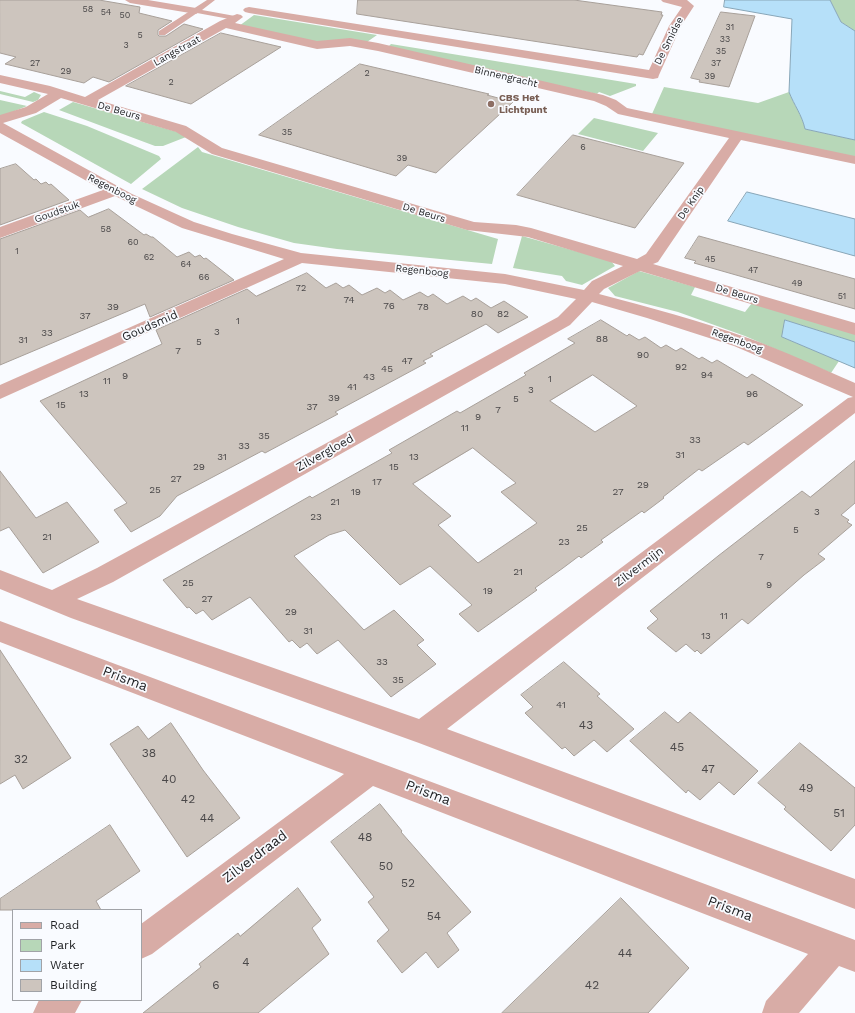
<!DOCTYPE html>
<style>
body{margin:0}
#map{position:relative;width:855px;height:1013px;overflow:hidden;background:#f9fbff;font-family:"Work Sans",sans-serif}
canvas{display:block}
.legend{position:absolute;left:12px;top:909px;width:130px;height:92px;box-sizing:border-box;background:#f9fbff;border:1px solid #a1a3a7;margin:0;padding:5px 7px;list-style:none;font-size:12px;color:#1e1f22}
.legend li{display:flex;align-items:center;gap:8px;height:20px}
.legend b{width:20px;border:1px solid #a1a3a7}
</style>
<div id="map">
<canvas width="855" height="1013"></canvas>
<ul class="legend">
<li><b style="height:5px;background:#d8aca6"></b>Road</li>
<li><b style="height:11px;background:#b7d7b8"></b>Park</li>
<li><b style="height:11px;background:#b6e0f9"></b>Water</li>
<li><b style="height:11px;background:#cdc5be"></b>Building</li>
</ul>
</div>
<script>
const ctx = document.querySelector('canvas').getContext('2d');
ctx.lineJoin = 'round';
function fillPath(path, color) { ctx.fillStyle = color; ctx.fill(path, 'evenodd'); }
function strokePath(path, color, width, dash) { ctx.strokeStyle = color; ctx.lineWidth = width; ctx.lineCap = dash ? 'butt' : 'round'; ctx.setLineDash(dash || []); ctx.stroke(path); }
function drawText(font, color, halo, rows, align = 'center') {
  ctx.font = font + ' "Work Sans",sans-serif'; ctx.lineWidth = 3.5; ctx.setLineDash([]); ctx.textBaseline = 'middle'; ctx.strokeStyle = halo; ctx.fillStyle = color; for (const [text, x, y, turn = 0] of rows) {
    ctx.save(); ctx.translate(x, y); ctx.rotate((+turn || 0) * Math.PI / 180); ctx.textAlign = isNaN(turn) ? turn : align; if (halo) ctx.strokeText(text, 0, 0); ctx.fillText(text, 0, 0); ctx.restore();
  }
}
const green = new Path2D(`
 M 830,0 L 855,0 L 855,31 L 841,22 Z
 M 254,15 L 377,35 L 367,42 L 319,44 L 239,26 Z
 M 391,44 L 636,84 L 636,86 L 610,96 L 599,92 L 597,94 L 387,48 Z
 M 664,87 L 758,103 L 789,92 C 794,105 802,115 805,129 L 855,140 L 855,158 L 652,114 Z
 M 0,91 L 25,97 L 34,92 L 41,95 L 38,100 L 33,102 L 0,94 Z
 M 0,100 L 27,106 L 0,117 Z
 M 73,102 L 181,133 L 186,137 L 163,146 L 155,146 L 59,110 Z
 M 44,112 L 87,126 L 159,156 L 161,159 L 131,184 L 21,123 L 22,121 Z
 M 594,118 L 658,133 L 643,151 L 578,134 Z
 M 198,147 L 202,152 L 498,239 L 492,264 L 337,249 L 294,243 L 238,227 L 182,208 L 142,189 Z
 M 522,236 L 611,261 L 615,266 L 582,285 L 566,281 L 562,276 L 513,268 Z
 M 639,271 L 695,287 L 691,295 L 745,312 L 752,303 L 855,334 L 855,342 L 785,320 L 782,337 L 839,361 L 831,373 L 745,336 L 678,312 L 615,296 L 608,288 Z`);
const water = new Path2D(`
 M 725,0 L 830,0 L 841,22 L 855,31 L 855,140 L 805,129 C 802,115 794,105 789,92 L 792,19 L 724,7 Z
 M 747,192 L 855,219 L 855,256 L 728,221 Z
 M 785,320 L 855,342 L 855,368 L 782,337 Z`);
const building = new Path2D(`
 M 0,0 L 99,0 L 140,7 L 139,13 L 172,21 L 158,30 L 158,35 L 159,36 L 166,36 L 184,24 L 203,29 L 109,82 L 93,77 L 84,83 L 5,64 L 16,57 L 0,53 Z
 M 358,0 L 574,0 L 662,12 L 661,15 L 663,15 L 643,55 L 639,54 L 637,57 L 357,14 Z
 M 721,12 L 755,16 L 729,87 L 699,82 L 700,80 L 691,78 Z
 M 221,33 L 281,47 L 191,104 L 126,86 Z
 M 360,64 L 489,94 L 487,95 L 513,102 L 436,173 L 408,165 L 396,176 L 259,135 Z
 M 573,135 L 684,163 L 635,228 L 517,195 Z
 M 16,164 L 34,180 L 36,179 L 41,184 L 46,182 L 49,185 L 51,184 L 69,200 L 0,225 L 0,169 Z
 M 109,209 L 144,235 L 146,234 L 151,237 L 153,237 L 177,257 L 189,252 L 195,257 L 200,255 L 204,259 L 206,258 L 234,280 L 150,317 L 145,304 L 0,365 L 0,239 L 80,210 L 88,217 Z
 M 699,236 L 855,279 L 855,309 L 694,263 L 696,261 L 685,258 Z
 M 307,273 L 326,288 L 336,283 L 343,288 L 349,285 L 362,295 L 377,288 L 385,293 L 390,290 L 403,300 L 420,292 L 428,297 L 433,294 L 447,304 L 463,296 L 471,301 L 476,298 L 491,308 L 504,301 L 528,317 L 498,333 L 486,324 L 430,354 L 433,356 L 423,361 L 426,363 L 335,412 L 338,414 L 265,453 L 262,451 L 177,496 L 160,516 L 131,532 L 114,510 L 127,503 L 40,401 L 162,344 L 156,330 L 247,289 L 256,296 Z
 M 601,320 L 627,336 L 629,334 L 639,340 L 645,337 L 661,348 L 666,345 L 676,351 L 681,348 L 699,359 L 702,357 L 712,363 L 717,360 L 747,378 L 752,374 L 803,405 L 748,445 L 744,442 L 702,471 L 699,469 L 663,497 L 664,498 L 644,513 L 642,511 L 601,540 L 603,542 L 581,558 L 579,556 L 563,568 L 535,588 L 537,590 L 478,632 L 459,614 L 472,605 L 430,566 L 400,585 L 345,530 L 329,535 L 294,556 L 364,630 L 394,610 L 424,640 L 417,645 L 436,664 L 391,697 L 338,640 L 317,654 L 307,643 L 300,648 L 292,640 L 289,642 L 250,597 L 212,620 L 203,610 L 196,614 L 189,607 L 187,608 L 163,580 L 310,496 L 312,498 L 392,453 L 389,450 L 457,411 L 460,413 L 526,375 L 524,373 L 575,343 L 568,339 ZM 593,375 L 637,406 L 595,432 L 550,401 ZM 473,448 L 516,483 L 501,492 L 537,523 L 478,563 L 438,525 L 451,516 L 413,484 Z
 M 855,461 L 855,503 L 841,515 L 849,520 L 847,522 L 852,525 L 818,554 L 825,559 L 804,575 L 748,624 L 742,619 L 701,654 L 697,650 L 695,652 L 686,644 L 676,652 L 647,628 L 658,619 L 650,611 L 718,556 L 802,491 L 810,497 Z
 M 0,471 L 36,518 L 67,502 L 99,542 L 43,573 L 9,527 L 0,531 Z
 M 0,650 L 71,758 L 23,789 L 15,775 L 0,784 Z
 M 564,662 L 600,694 L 597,696 L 634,729 L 607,752 L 594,740 L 574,756 L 565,747 L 562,749 L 525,713 L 533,707 L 521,695 Z
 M 665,712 L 678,723 L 690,712 L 758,771 L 734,795 L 719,782 L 700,800 L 688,790 L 686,793 L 630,741 Z
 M 171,723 L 203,770 L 240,818 L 187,857 L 110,744 L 138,726 L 148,739 Z
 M 800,743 L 855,788 L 855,825 L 831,851 L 784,809 L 786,807 L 758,783 Z
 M 380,804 L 402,831 L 401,832 L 471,912 L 447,933 L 459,950 L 438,968 L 426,952 L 402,973 L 377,941 L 389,930 L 368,902 L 374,897 L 331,842 Z
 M 110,825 L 140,871 L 96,901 L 101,910 L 0,910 L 0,899 Z
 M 298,888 L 321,920 L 312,928 L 329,954 L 258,1013 L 143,1013 L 201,967 L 199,964 L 238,933 L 240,936 Z
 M 621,898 L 689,968 L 648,1013 L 502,1013 Z`);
const service = new Path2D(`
 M 207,0 L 215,0 L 202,10 L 235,16 L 238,18 L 235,20 L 197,13 L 165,35 L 159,35 L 159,31 Z`);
const pedestrian = new Path2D(`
 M 125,0 L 148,0 L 196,8 L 201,11 L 196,14 L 130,3 Z`);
const minor = new Path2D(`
 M 661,0 L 687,0 L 694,6 L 681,26 L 659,75 L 658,78 L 653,79 L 249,13 L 245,12 L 243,10 L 245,8 L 249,7 L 649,70 L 669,26 L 682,7 L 663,2 Z
 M 237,14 L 241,15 L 243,17 L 235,23 L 317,41 L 350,38 L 378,43 L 603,95 L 616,100 L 627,108 L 855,156 L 855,164 L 741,140 L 658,262 L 653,264 L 855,323 L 855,335 L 640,271 L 604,289 L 599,294 C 649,307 700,321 748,338 C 785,351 820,368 855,383 L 855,413 L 447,729 L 855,879 L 855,909 L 419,743 L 71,618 L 0,589 L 0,570 L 52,590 L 97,568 L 558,317 L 576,299 L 505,284 L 302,263 L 0,399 L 0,385 L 284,259 L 182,228 L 115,196 L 0,238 L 0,227 L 103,190 L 0,133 L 0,115 L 26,107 L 48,94 L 0,83 L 0,75 L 50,86 L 85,97 L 220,21 ZM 226,28 L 317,49 L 350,46 L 378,51 L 594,101 L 606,106 L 618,114 L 729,138 L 646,254 L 637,259 L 531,228 L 516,225 L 474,222 L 222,148 L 186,126 L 98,100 ZM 61,98 L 176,132 L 212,154 L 467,230 L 528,237 L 623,266 L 592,281 L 584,290 L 505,274 L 301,253 L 232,234 L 194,222 L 132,194 L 3,123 L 36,113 ZM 592,302 L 647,318 L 734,346 L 853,397 L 848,398 L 419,719 L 77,599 L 113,582 L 570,325 Z
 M 0,621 L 855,940 L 855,972 L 839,966 L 799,1013 L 762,1013 L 766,1001 L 808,954 L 373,786 L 152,954 L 141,959 L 141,924 L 344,774 L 0,642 Z
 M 39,1000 L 82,1000 L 75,1013 L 33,1013 Z`);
const markers = [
 [491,104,4,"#8d6e63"]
];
const farNumbernames = [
 ["58",88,9],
 ["54",106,12],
 ["50",125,15],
 ["31",730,27],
 ["5",140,35],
 ["33",725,39],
 ["3",126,45],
 ["35",721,51],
 ["27",35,63],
 ["37",716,63],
 ["29",66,71],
 ["2",367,73],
 ["39",710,76],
 ["2",171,82],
 ["35",287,132],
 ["6",583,147],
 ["39",402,158],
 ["58",106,229],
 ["60",133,242],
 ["1",17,251],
 ["62",149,257],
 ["45",710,259],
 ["64",186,264],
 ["47",753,270],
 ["66",204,277],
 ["49",797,283],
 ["72",301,288],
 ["51",842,296]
];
const farStreetnames = [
 ["De Smidse",669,41,-63],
 ["Langstraat",177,51,-29],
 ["Binnengracht",506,77,13],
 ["De Beurs",119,111,16],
 ["Regenboog",112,189,27],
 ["De Knip",691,203,-55],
 ["Goudstuk",57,212,-20],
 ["De Beurs",424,213,17],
 ["Regenboog",422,271,6],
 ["De Beurs",737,294,17],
 ["Regenboog",737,341,20]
];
const farEducationnames = [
 ["CBS Het",499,98],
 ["Lichtpunt",499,110]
];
const numberNames = [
 ["74",349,300],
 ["76",389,306],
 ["39",113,307],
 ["78",423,307],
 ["80",477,314],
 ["82",503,314],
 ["37",85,316],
 ["1",238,321],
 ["3",217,332],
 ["33",47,333],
 ["88",602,339],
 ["31",23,340],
 ["5",199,342],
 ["7",178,351],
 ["90",643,355],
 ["47",407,361],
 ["92",681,367],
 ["45",387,369],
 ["94",707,375],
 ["9",125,376],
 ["43",369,377],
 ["1",550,379],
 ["11",107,381],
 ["41",352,387],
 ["3",531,390],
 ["13",84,394],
 ["96",752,394],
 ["39",334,398],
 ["5",516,399],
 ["15",61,405],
 ["37",312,407],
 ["7",498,410],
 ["9",478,417],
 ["11",465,428],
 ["35",264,436],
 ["33",695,440],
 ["33",244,446],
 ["31",680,455],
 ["31",222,457],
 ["13",414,457],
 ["29",199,467],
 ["15",394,467],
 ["27",176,479],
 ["17",377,482],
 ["29",643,485],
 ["25",155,490],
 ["19",356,492],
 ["27",618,492],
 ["21",335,502],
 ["3",817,512],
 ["23",316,517],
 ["25",582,528],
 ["5",796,530],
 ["21",47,537],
 ["23",564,542],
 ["7",761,557],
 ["21",518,572],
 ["25",188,583],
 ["9",769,585],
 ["19",488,591],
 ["27",207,599],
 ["29",291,612],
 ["11",724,616],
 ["31",308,631],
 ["13",706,636],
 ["33",382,662],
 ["35",398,680],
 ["41",561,705]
];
const streetNames = [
 ["Goudsmid",150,326,-24],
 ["Zilvergloed",325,453,-29],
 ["Zilvermijn",639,567,-37]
];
const nearNumbernames = [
 ["43",586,725],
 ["45",677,747],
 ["38",149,753],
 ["32",21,759],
 ["47",708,769],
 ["40",169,779],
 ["49",806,788],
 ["42",188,799],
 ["51",839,813],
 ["44",207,818],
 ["48",365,837],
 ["50",386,866],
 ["52",408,883],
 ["54",434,916],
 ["44",625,953],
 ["4",246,962],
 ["6",216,985],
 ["42",592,985]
];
const nearStreetnames = [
 ["Prisma",125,679,21],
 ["Prisma",428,793,21],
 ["Zilverdraad",255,857,-37],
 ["Prisma",730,909,21]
];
fillPath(green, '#b7d7b8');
fillPath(water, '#b6e0f9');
strokePath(water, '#88a6b8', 1);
fillPath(building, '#cdc5be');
strokePath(building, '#a8a09a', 1);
fillPath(service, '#d8aca6');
fillPath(pedestrian, '#d8aca6');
fillPath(minor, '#d8aca6');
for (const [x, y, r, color] of markers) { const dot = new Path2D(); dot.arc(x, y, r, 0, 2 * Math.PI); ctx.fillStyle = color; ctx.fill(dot); strokePath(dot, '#f9fbff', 1.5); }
drawText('9px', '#4a4849', null, farNumbernames);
drawText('10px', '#1e1f22', '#f9fbff', farStreetnames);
drawText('bold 10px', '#785e54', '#f9fbff', farEducationnames, 'left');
drawText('10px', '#4a4849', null, numberNames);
drawText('12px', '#1e1f22', '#f9fbff', streetNames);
drawText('12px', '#4a4849', null, nearNumbernames);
drawText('14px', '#1e1f22', '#f9fbff', nearStreetnames);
</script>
